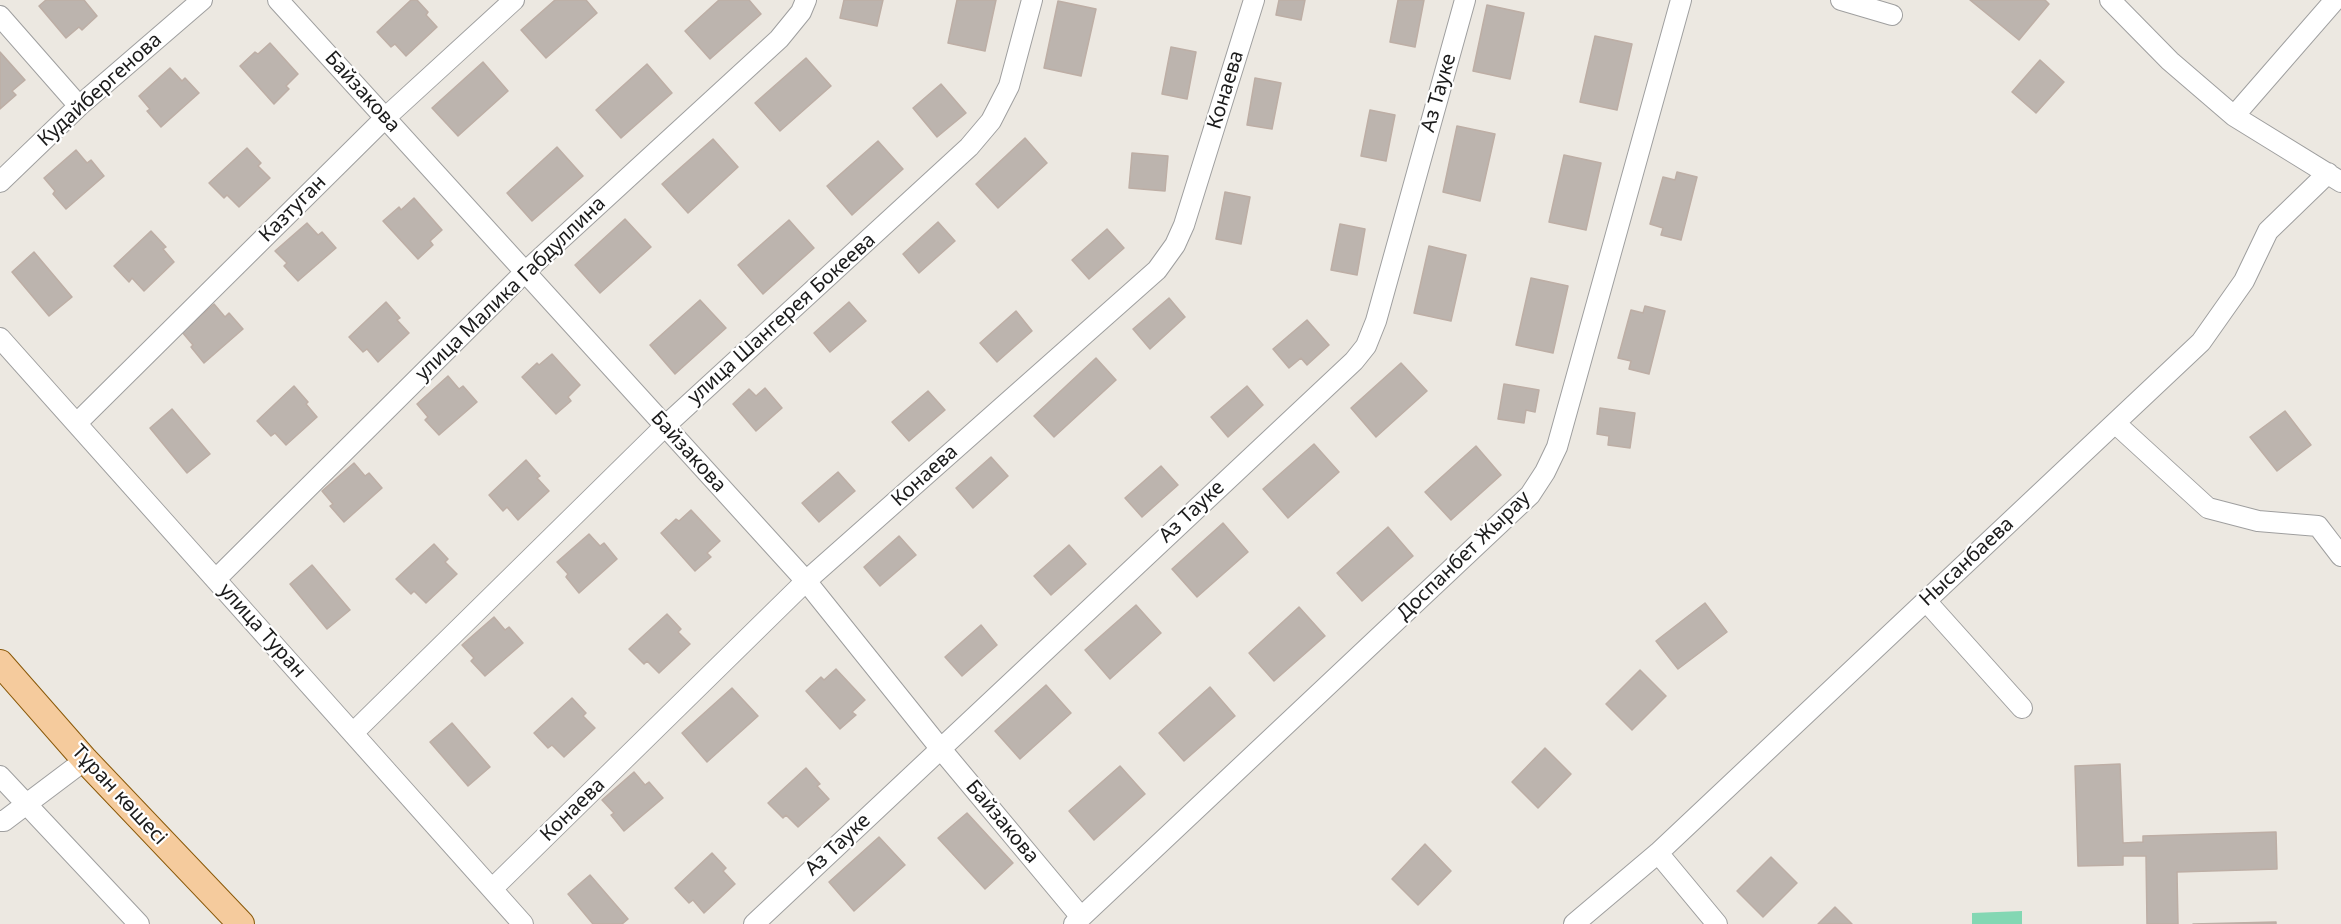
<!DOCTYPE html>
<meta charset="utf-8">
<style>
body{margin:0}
canvas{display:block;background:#ece8e1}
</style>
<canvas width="2341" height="924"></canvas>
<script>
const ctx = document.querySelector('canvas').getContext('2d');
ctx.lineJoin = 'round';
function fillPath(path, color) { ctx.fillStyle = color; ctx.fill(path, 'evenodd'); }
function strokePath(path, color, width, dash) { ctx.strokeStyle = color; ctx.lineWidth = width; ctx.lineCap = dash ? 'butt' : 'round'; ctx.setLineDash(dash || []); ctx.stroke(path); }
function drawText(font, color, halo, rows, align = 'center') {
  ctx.font = font + ' "Noto Sans",sans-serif'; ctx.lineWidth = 4.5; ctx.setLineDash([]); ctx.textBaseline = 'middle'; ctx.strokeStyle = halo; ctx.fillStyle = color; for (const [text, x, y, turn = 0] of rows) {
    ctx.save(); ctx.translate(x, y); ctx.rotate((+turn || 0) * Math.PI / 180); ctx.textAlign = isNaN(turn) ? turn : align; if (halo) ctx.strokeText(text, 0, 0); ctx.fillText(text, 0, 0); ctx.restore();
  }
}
const pitch = new Path2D(`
 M 2022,911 L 2022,924 L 1972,924 L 1972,913 Z`);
const building = new Path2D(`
 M 46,0 L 84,0 L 97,16 L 82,30 L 79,27 L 66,38 L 39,6 Z
 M 411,0 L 417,0 L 428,12 L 426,15 L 437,27 L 406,56 L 395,44 L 391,47 L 377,32 Z
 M 555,0 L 586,0 L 597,13 L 546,58 L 521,30 Z
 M 719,0 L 749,0 L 761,14 L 710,59 L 685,31 Z
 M 844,0 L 883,0 L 877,26 L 840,18 Z
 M 957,0 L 996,0 L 985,51 L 948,43 Z
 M 1279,0 L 1305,0 L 1301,20 L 1276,15 Z
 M 1398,0 L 1424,0 L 1415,47 L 1390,42 Z
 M 1970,0 L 2045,0 L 2049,4 L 2019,40 Z
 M 1058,1 L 1096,9 L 1081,76 L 1044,68 Z
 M 1487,5 L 1524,13 L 1510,79 L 1473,71 Z
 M 1595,36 L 1632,44 L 1617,110 L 1580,102 Z
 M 270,43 L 298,74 L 286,86 L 289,89 L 274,104 L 240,66 L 255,52 L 258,54 Z
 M 1171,47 L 1196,52 L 1187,99 L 1162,94 Z
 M 0,52 L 25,80 L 12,91 L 16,95 L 0,109 Z
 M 806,58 L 831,86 L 780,131 L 755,103 Z
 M 2040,60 L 2064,82 L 2036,113 L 2012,92 Z
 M 483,62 L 508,91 L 458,136 L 432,108 Z
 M 647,64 L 672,93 L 621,138 L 596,110 Z
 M 170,68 L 182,81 L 185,78 L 199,93 L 161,127 L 147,111 L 150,109 L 139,96 Z
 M 1255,78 L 1281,83 L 1272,129 L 1247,125 Z
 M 941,84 L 966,113 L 937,137 L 913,108 Z
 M 1370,110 L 1395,115 L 1386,161 L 1361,156 Z
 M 1457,126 L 1495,134 L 1480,201 L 1443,192 Z
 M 1025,138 L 1047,163 L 998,208 L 976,184 Z
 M 713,139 L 738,167 L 688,213 L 662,184 Z
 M 878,141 L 903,169 L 852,215 L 827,186 Z
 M 557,147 L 583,176 L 532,221 L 507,193 Z
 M 247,148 L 261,163 L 258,166 L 270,178 L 239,207 L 227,195 L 224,198 L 209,183 Z
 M 76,150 L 87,163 L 91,160 L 104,176 L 66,209 L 53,194 L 55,191 L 44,178 Z
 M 1132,153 L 1168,156 L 1165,191 L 1129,188 Z
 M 1564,155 L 1601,163 L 1586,230 L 1549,222 Z
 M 1677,172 L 1697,177 L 1681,240 L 1661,235 L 1663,228 L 1650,224 L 1663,177 L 1675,180 Z
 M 1225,192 L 1250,197 L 1241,244 L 1216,239 Z
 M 414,198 L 442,230 L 430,241 L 433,245 L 418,259 L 383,221 L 399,207 L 401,210 Z
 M 625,219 L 651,247 L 600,293 L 575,265 Z
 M 789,220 L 814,248 L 763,294 L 738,265 Z
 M 938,222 L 955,241 L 919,273 L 903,254 Z
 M 307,223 L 318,235 L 322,232 L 336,248 L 298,281 L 284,266 L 287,263 L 275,251 Z
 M 1340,224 L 1365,229 L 1357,275 L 1331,270 Z
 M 1107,229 L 1124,248 L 1089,279 L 1072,260 Z
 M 151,231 L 166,247 L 163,249 L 174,262 L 144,291 L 132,278 L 129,282 L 114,266 Z
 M 1429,246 L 1466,255 L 1451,321 L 1414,313 Z
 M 34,252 L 72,297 L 49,316 L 12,272 Z
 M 1531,278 L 1568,286 L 1553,353 L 1516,345 Z
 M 1169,298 L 1185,317 L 1150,349 L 1133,329 Z
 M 700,300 L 726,328 L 675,374 L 650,345 Z
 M 386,302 L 400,318 L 397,320 L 409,333 L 378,362 L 367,349 L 363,352 L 349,337 Z
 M 849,302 L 866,321 L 830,352 L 814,333 Z
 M 214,304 L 225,317 L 229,313 L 243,329 L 204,363 L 191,347 L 193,345 L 182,332 Z
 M 1645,306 L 1665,311 L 1649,374 L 1629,369 L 1631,361 L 1618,358 L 1631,310 L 1643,313 Z
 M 1016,311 L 1032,331 L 997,362 L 980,343 Z
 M 1307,320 L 1329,345 L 1307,365 L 1301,358 L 1289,368 L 1273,349 Z
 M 552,354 L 580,385 L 568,397 L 571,401 L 556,414 L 522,377 L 537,363 L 539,365 Z
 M 1096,358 L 1116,380 L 1054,437 L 1034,416 Z
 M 1401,363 L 1427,391 L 1376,437 L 1351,408 Z
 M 448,376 L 459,389 L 463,386 L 477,402 L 439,435 L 425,420 L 428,417 L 417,404 Z
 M 1504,384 L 1539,390 L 1535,412 L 1526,410 L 1524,423 L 1498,419 Z
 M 294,386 L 308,402 L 306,404 L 317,417 L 286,445 L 275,433 L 271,436 L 257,421 Z
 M 1247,386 L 1263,405 L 1228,437 L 1211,417 Z
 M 765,388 L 782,408 L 756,431 L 733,404 L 749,389 L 756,396 Z
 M 928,391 L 945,410 L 909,441 L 892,422 Z
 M 1600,408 L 1635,413 L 1630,448 L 1608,445 L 1609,436 L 1597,434 Z
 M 172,409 L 210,454 L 187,473 L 150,428 Z
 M 2285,411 L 2311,445 L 2277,471 L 2250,437 Z
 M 1314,444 L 1339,472 L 1288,518 L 1263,489 Z
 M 1476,446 L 1501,475 L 1451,520 L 1425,492 Z
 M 991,457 L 1008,476 L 973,508 L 956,488 Z
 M 526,460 L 540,476 L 537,478 L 549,491 L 518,520 L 507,507 L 503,511 L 489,495 Z
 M 354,463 L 365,476 L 369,473 L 382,488 L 344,522 L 330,506 L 333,504 L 322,491 Z
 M 1161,466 L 1178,485 L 1142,517 L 1125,498 Z
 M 838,472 L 855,491 L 819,522 L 802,503 Z
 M 691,510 L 720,541 L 707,553 L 711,557 L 695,571 L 661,533 L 676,519 L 679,521 Z
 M 1223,523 L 1248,552 L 1197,597 L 1172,569 Z
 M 1388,527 L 1413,556 L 1362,601 L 1337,573 Z
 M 589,534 L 600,546 L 604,543 L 617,559 L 579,593 L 566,577 L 568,574 L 557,562 Z
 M 899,536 L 916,555 L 880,586 L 864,567 Z
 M 434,544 L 448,559 L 445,562 L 457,574 L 426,603 L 414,591 L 411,594 L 396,579 Z
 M 1069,545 L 1086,564 L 1051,595 L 1034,576 Z
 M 312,565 L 350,610 L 327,629 L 290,584 Z
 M 1705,603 L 1727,632 L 1678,669 L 1656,641 Z
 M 1136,605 L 1161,633 L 1110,679 L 1085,650 Z
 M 1299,607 L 1325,636 L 1274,681 L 1249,653 Z
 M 667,614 L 681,629 L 678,632 L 690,644 L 659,673 L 647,661 L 644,664 L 629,649 Z
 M 494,617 L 505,630 L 509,627 L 523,643 L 485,676 L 471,661 L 474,658 L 462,645 Z
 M 981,625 L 997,645 L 962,676 L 945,657 Z
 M 836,669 L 865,700 L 852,712 L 856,715 L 840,729 L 806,691 L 821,677 L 824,680 Z
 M 1640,670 L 1666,696 L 1632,730 L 1606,704 Z
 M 1046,685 L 1071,713 L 1020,759 L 995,731 Z
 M 1210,687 L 1235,716 L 1184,761 L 1159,733 Z
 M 732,688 L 758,716 L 707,762 L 682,733 Z
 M 572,698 L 586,713 L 583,716 L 595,728 L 564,757 L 552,745 L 548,748 L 534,733 Z
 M 452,723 L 490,767 L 468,786 L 430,742 Z
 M 1545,748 L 1571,774 L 1538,808 L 1512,782 Z
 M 2120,764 L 2123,843 L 2143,842 L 2143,836 L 2276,832 L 2277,869 L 2177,872 L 2178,924 L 2147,924 L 2146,856 L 2123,856 L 2123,865 L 2078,866 L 2075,766 Z
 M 1120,766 L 1145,794 L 1094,840 L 1069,811 Z
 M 806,768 L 820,784 L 817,786 L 829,799 L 798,827 L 786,815 L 783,818 L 768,803 Z
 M 634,772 L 645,785 L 649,782 L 663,798 L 624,831 L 611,815 L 614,813 L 602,800 Z
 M 967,813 L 1013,863 L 985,889 L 938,838 Z
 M 879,837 L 905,865 L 854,911 L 829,882 Z
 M 1425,844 L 1451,871 L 1418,905 L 1392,879 Z
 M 712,853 L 726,868 L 723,871 L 735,884 L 704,913 L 693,900 L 689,903 L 675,888 Z
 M 1771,857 L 1797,883 L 1763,917 L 1737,891 Z
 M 590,875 L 628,919 L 622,924 L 593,924 L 568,894 Z
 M 1835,907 L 1852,924 L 1818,924 Z
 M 2276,922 L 2276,924 L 2193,924 Z`);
const minor = new Path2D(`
 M 278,0 L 806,581 L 940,748 L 1081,917
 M 1841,0 L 1892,15
 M 2110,0 L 2170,61 L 2234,116 L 2341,182
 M 0,16 L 79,106
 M 2234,116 L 2335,0
 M 0,182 L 79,106 L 202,0
 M 0,338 L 523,924
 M 77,423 L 385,118 L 514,0
 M 2115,423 L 2208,508 L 2258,521 L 2318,526 L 2341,556
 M 216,579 L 525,272 L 779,39 L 801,12 L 806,0
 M 1926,601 L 2022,708
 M 353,733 L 665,426 L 969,147 L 991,121 L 1009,86 L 1032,0
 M 0,776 L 139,924
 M 0,821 L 4,821 L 85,760
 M 1658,853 L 1717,924
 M 492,889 L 806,581 L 1157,270 L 1175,245 L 1184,225 L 1254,0
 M 754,924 L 1354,361 L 1366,346 L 1376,321 L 1465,0
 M 1074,924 L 1530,495 L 1545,472 L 1557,447 L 1681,0
 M 1574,924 L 1658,853 L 2201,342 L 2244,281 L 2268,231 L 2328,173`);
const major = new Path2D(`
 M 0,663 L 85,760 L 241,924`);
const streetNames = [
 ["Кудайбергенова",100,90,-42],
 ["Конаева",1226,90,-73],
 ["Байзакова",362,92,48],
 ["Аз Тауке",1439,93,-74],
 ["Казтуган",293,209,-45],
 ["улица Малика Габдуллина",511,289,-44],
 ["улица Шангерея Бокеева",782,319,-42],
 ["Байзакова",688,452,48],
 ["Конаева",925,476,-42],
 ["Аз Тауке",1192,512,-43],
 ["Доспанбет Жырау",1464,556,-44],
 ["Нысанбаева",1967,562,-43],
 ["улица Туран",262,631,48],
 ["Тұран көшесі",119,795,47],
 ["Конаева",573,810,-44],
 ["Байзакова",1002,822,50],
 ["Аз Тауке",838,845,-43]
];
fillPath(pitch, '#83d7b3');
fillPath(building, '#bcb4ae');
strokePath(building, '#bdaea5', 1.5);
strokePath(minor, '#9f9f9f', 22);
strokePath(major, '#8a5909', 28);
strokePath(minor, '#fff', 20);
strokePath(major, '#f5cb9d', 26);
drawText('20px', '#1b1b1b', '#fff', streetNames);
</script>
